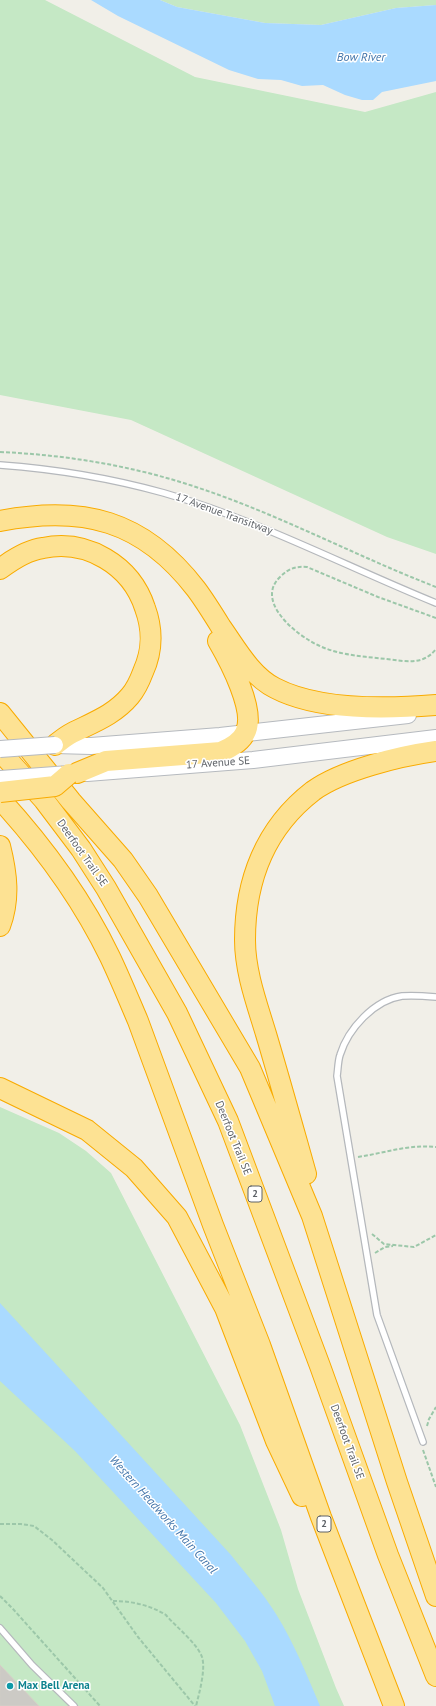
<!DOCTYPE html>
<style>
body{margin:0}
canvas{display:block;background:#f1efe8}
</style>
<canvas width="436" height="1706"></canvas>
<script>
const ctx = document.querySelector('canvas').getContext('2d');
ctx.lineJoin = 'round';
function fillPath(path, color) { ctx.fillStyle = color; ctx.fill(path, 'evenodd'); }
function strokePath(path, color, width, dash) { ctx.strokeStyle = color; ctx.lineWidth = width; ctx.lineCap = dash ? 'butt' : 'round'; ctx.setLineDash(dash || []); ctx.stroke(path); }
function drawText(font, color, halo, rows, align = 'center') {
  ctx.font = font + ' "PT Sans",sans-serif'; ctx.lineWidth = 3; ctx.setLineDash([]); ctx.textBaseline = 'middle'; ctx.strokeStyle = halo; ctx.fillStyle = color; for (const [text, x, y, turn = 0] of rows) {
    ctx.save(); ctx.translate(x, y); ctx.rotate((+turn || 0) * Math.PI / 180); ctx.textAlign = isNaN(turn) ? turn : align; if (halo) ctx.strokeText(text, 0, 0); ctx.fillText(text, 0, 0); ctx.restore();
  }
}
const green = new Path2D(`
 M 0,0 L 45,0 L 195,77 L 365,112 L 436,92 L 436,554 L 387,537 L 131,420 L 0,395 Z
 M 160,0 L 436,0 L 436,5 L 396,8 L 321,25 L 265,23 L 177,7 Z
 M 0,1107 L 59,1133 L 86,1151 L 111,1173 L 240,1425 L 281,1530 L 298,1589 L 336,1688 L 344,1706 L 0,1706 Z`);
const water = new Path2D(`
 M 91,0 L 160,0 L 177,7 L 265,23 L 321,25 L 396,8 L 436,5 L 436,81 L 382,92 L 373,100 L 362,100 L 345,95 L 323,85 L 302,86 L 281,80 L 258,79 L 229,70 L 118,16 Z
 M 0,1303 L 231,1555 C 246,1574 263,1593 276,1614 C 294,1643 307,1675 320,1706 L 275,1706 L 262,1671 L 245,1641 L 216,1603 L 75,1451 L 0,1381 Z`);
const building = new Path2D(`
 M 0,1665 L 39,1706 L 0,1706 Z`);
const path = new Path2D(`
 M 0,452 C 68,455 134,466 199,488 C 280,515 356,556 436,587
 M 436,618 L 378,597 L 307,567 C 295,566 288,569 280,577 C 257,599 289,628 307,639 C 331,655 359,656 386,659 C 405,661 423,666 436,649
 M 358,1157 C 384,1153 410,1144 436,1147
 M 372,1234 L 384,1244 L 414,1247 L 436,1235
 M 375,1253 L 385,1247 L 393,1246
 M 427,1426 L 429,1419 L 436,1407
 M 423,1450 L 436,1487
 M 0,1524 L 21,1524 L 34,1526 L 52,1540 L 103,1588 L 138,1637 L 195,1706
 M 0,1596 L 13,1609 L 100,1706
 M 113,1601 C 131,1601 150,1605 166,1615 C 176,1627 197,1643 202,1657 C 206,1669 199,1694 196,1706`);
const service = new Path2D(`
 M 0,465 C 55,469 110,478 164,493 C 258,520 345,566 436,603
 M 423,1442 L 377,1315 L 337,1076 C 338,1069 338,1061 340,1055 C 348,1029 374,1000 402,996 C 413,995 425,996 436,997
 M 0,1628 L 32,1665 L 74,1706`);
const secondary = new Path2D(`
 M 55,745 L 91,746 L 220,736 L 408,715
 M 87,773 L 253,760 L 436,738`);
const motorway = new Path2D(`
 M 0,521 C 83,505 143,520 196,589 C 205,601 213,614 221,627 C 236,648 251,676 275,688 C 319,711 387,709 436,705
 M 0,569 C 12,560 27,550 43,548 C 87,539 131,565 145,608 C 153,630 153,650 143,672 C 140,680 136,689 130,696 C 114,715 94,722 72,733 C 66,736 60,741 55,745
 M 0,713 L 71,801 L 123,860 L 148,896 L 250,1068 L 312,1216 L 397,1482 L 436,1596
 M 0,751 L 44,800 L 81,849 L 106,888 L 177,1013 L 228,1121 L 320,1366 L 388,1555 L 436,1676
 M 77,773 L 106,761 L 221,752 C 230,748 241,742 245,733 C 257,712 229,660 218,641
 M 0,799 C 42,845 83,901 110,957 C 120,978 129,1000 138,1021 L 213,1225 L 260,1345 L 321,1517 L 394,1706
 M 0,846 C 7,874 10,899 0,926
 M 0,1088 L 87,1130 L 134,1168 L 177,1217 L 225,1308 L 276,1441 L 302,1496
 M 306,1174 C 293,1128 280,1081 266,1034 C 257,1004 245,972 245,940 C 245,881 265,828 313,791 C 342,770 400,756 436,751`);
const secondaryBridge = new Path2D(`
 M 0,749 L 55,745
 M 0,779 L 69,774`);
const motorwayBridge = new Path2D(`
 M 0,792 L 55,786 L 69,774`);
const markers = [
 [10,1686,4,"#0f9aa8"]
];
const shields = [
 [255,1194,14],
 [324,1524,14]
];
const shieldNames = [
 ["2",255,1194],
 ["2",324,1524]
];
const streetNames = [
 ["17 Avenue Transitway",224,514,20],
 ["17 Avenue SE",218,763,-4],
 ["Deerfoot Trail SE",82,853,55],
 ["Deerfoot Trail SE",233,1138,68],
 ["Deerfoot Trail SE",347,1442,70]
];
const cultureNames = [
 ["Max Bell Arena",18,1686]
];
const waterNames = [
 ["Bow River",361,58],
 ["Western Headworks Main Canal",163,1515,48]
];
fillPath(green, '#c5e8c5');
fillPath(water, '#aadaff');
fillPath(building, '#cccac5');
strokePath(building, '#d6d1c6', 1);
strokePath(service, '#b5b8bc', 8);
strokePath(secondary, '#b6babf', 18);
strokePath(motorway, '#f9ab00', 22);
strokePath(path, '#9cc7a9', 2, [4, 2]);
strokePath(service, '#fff', 5.5);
strokePath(secondary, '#fff', 16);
strokePath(motorway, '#fde293', 20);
strokePath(secondaryBridge, '#b6babf', 18, []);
strokePath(motorwayBridge, '#f9ab00', 22, []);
strokePath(secondaryBridge, '#fff', 16);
strokePath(motorwayBridge, '#fde293', 20);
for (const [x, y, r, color] of markers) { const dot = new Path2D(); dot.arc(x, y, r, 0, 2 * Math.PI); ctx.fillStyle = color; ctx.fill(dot); strokePath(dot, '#fff', 1.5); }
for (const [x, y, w] of shields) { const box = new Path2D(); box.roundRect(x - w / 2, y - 8, w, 16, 3); ctx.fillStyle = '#fff'; ctx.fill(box); strokePath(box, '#5f6368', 1); }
drawText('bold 10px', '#5f6368', null, shieldNames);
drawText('11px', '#5f6368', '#fff', streetNames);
drawText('bold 11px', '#0d838f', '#fff', cultureNames, 'left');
drawText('italic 12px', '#4174aa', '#fff', waterNames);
</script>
